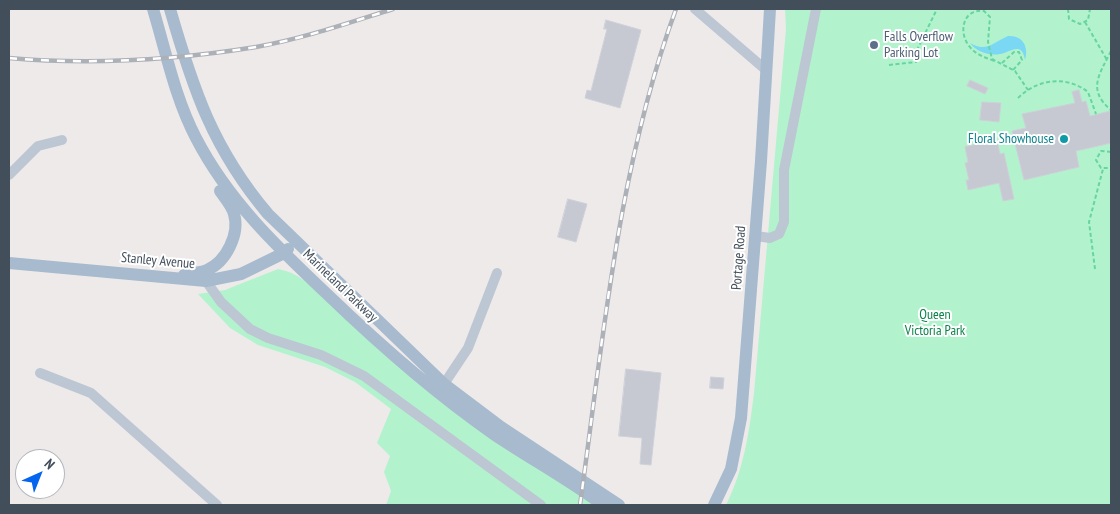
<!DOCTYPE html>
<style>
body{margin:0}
#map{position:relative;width:1120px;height:514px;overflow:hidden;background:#eeeaea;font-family:"PT Sans Narrow",sans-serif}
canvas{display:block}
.frame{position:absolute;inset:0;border:10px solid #424e5a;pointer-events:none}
.north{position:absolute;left:15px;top:449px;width:50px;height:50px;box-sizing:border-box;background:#fff;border:1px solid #b3b8bd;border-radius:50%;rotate:44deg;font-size:14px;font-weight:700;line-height:20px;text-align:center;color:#424e5a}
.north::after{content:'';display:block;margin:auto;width:18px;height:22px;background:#0565ee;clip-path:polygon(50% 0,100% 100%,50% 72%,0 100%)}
</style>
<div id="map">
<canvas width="1120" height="514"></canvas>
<div class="frame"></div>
<div class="north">N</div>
</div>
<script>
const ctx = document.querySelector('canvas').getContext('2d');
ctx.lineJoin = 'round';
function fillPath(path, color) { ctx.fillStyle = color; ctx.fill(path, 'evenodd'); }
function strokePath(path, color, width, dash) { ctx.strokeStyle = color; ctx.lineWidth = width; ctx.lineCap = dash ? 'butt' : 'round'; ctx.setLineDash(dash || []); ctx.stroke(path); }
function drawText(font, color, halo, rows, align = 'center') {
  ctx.font = font + ' "PT Sans Narrow",sans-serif'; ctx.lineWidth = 4; ctx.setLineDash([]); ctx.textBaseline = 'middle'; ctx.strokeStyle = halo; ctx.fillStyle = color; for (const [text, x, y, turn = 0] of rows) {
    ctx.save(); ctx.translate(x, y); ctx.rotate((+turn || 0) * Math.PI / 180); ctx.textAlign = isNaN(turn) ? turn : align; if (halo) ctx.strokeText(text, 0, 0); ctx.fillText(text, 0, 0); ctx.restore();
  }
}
const green = new Path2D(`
 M 785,9 L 1111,9 L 1111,505 L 726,505 C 744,469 749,433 754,393 L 786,29 Z
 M 278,269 C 298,273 309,283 323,298 L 596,505 L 386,505 L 391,491 L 384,472 L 390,456 L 377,443 L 391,409 L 355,382 L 325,367 L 258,345 L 230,328 L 198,294 L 225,290 Z`);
const water = new Path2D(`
 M 1008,36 C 1023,35 1029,47 1025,60 C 1022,40 1009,53 1000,54 C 989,56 977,52 970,43 C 986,53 994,42 1008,36 Z`);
const building = new Path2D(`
 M 606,20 L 641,30 L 620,108 L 585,98 L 587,90 L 591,91 L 607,29 L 604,29 Z
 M 970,80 L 988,88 L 985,94 L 967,86 Z
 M 1079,90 L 1082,102 L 1086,101 L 1090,116 L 1110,111 L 1111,143 L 1076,151 L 1079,167 L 1024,180 L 1012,131 L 1026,128 L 1022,114 L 1075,103 L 1072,92 Z
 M 982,102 L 1001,103 L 999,122 L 980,120 Z
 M 997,140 L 1000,154 L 1004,153 L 1014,199 L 1003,201 L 999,183 L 968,190 L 966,180 L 969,180 L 965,163 L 968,162 L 965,147 Z
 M 568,199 L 587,204 L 576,242 L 558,237 Z
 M 626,369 L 661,373 L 651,465 L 640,464 L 642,438 L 619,436 Z
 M 711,377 L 724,378 L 723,389 L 710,388 Z`);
const path = new Path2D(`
 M 1068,9 L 1069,19 L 1080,24 L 1088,20 L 1090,9
 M 1085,22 L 1107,60
 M 1111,51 C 1099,75 1087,90 1111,110
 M 994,61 C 985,57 976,55 970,47 C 958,34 962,8 984,11 L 990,17 L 988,42 L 992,59 L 1015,71 L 1028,90
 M 1002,63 L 1014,52 L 1019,52 L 1022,60 L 1013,70
 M 889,65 L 916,62 L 916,52 L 937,9
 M 1018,98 C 1037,79 1066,75 1088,92 L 1096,114
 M 1111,152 L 1101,151 L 1096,160 L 1101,168 L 1111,168
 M 1095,269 L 1089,222 L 1103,169`);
const minor = new Path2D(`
 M 695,9 L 766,70
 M 9,175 L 38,146 L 62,140
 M 756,236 L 770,238 L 779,234 L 784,222 L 784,170 L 816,9
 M 206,281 L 221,302 L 250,329 L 268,338 L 321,355 L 364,376 L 541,505
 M 40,373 L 91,393 L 217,505
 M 444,384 L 468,348 L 497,273`);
const major = new Path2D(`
 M 153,9 C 166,52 175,98 196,138 C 228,200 277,247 327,294 C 380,345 434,393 495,435 C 531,459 569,480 603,505
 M 170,9 C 193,89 213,149 268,214 L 444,384 L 501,427 L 619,505
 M 9,263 L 206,281 L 241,274 L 284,253 L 288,249
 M 184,275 C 191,273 200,273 207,270 C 226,262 240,234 234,214 C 232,206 225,198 220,191
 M 714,505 L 731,469 L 741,418 L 761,161 L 770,9`);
const rail = new Path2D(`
 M 9,58 C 91,65 175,60 256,47 C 302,39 348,23 393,9
 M 580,505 C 603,340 618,167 676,9`);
const markers = [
 [874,45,5,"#5c6f8a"],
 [1064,139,5,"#0f9aa8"]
];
const serviceNames = [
 ["Falls Overflow",884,37],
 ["Parking Lot",884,53]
];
const cultureNames = [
 ["Floral Showhouse",1054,139]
];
const streetNames = [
 ["Portage Road",739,258,-86],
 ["Stanley Avenue",158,261,5],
 ["Marineland Parkway",340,286,44]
];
const parkNames = [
 ["Queen",935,315],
 ["Victoria Park",935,331]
];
fillPath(green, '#b2f3cd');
fillPath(water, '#7ad8f5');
fillPath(building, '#c6c9d2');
strokePath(building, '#ced1d8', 1);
strokePath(path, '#67d4a1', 2, [4, 2.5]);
strokePath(minor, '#bcc7d3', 10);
strokePath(major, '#a7bace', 12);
strokePath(rail, '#acb0b7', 4.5);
strokePath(rail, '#fff', 2.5, [8]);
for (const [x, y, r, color] of markers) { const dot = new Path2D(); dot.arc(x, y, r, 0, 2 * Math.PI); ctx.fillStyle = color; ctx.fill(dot); strokePath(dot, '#fff', 2); }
drawText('14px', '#4e5e75', '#fff', serviceNames, 'left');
drawText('14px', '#0d838f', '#fff', cultureNames, 'right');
drawText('14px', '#424e5a', '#fff', streetNames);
drawText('14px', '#0c824a', '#fff', parkNames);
</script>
